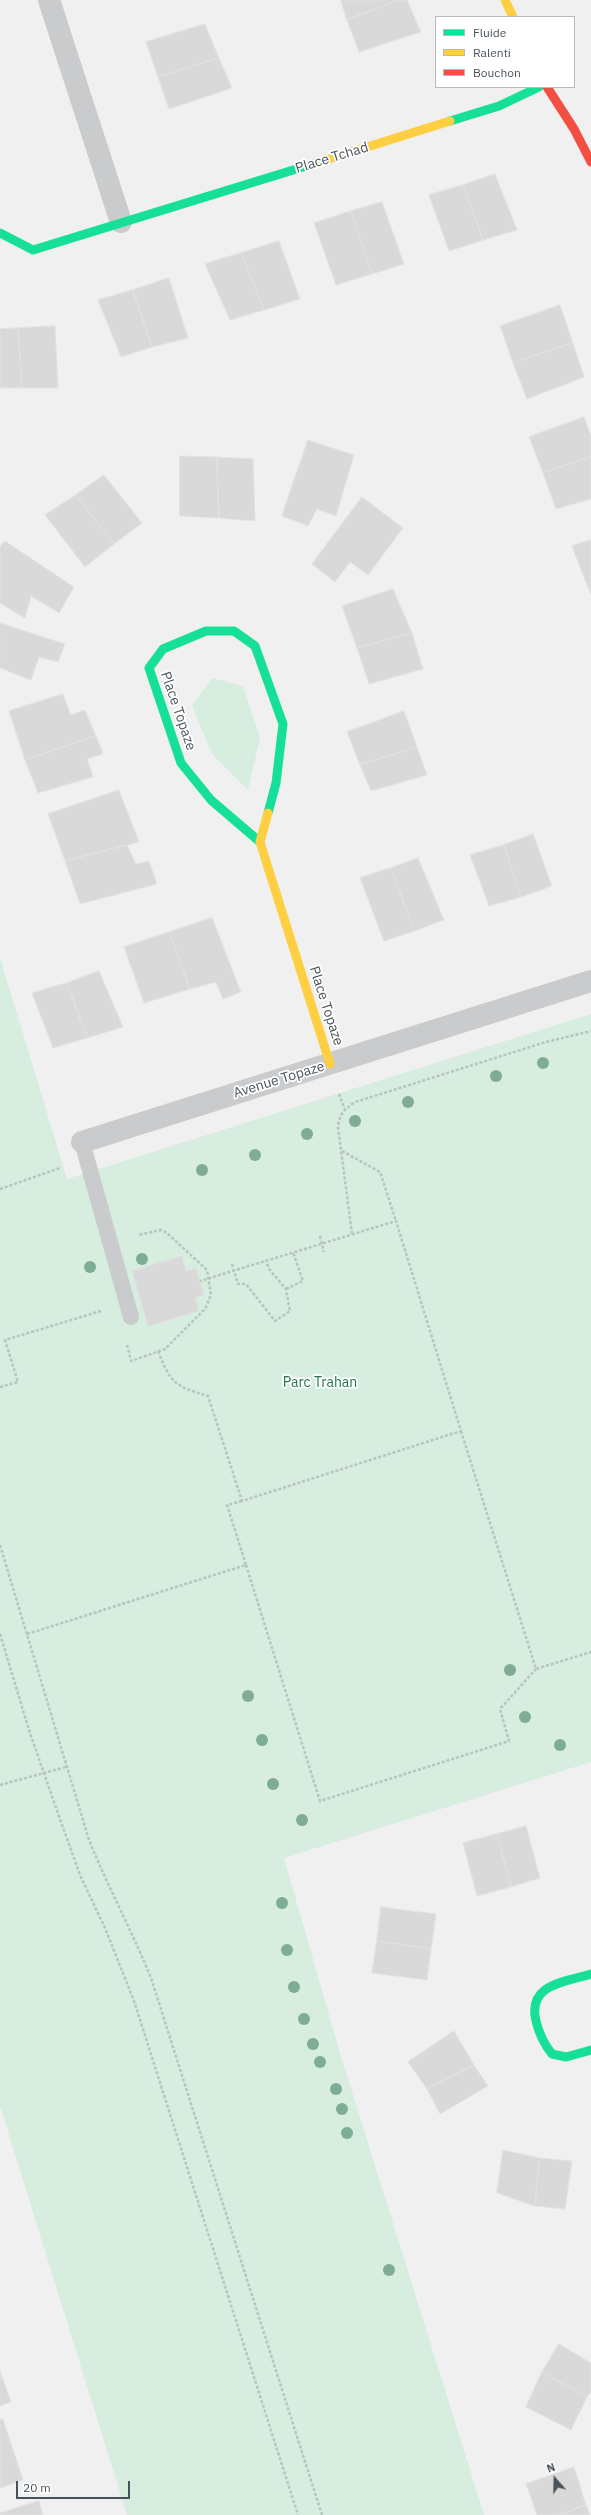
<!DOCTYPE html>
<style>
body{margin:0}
#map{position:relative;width:591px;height:2515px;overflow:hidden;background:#f0f0f0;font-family:"IBM Plex Sans",sans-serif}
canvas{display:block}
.legend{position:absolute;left:435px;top:16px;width:140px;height:72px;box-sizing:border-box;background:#fff;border:1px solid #b6babd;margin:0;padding:5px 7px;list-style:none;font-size:12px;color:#48525a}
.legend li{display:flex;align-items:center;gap:8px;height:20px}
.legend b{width:20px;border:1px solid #b6babd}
.north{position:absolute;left:535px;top:2459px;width:40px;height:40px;-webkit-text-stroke:3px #fff;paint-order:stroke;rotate:340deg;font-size:11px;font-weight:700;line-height:16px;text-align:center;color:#48525a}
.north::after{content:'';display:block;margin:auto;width:14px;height:18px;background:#48525a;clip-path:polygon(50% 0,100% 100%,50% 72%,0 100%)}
.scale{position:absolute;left:16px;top:2481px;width:114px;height:18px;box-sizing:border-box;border:2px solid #48525a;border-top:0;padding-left:5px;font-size:12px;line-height:14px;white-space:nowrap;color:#48525a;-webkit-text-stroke:3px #fff;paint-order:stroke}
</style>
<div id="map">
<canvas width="591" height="2515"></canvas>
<ul class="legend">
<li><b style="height:5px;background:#16e098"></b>Fluide</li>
<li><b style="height:5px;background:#ffcf43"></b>Ralenti</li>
<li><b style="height:5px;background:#f24e42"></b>Bouchon</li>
</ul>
<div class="north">N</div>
<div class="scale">20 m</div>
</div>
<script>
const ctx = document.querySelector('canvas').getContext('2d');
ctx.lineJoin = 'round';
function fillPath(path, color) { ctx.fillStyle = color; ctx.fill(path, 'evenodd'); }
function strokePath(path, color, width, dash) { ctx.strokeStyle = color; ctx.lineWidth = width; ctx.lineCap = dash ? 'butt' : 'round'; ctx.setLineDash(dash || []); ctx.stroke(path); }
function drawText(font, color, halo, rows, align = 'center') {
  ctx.font = font + ' "IBM Plex Sans",sans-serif'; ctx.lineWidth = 3.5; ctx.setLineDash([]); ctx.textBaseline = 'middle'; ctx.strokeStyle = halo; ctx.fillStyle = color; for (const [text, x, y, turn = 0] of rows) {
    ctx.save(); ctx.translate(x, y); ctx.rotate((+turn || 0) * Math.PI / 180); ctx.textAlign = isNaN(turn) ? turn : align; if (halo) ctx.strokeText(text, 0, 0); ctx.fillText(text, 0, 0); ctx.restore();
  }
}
const green = new Path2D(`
 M 212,678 L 243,686 L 260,738 L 248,790 L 212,754 L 192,706 Z
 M 0,958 L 67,1179 L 591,1014 L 591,1762 L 284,1858 L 339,2050 L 484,2515 L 127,2515 L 0,2106 Z`);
const building = new Path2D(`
 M 341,0 L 399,0 L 347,20 Z
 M 399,0 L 407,0 L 421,32 L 359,52 L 347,20 Z
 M 205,24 L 219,58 L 158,77 L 146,42 Z
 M 219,58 L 232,88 L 169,109 L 158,77 Z
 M 495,174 L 517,230 L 483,240 L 463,185 Z
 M 463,185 L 483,240 L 449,251 L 429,195 Z
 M 382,202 L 404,264 L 372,274 L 351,211 Z
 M 351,211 L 372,274 L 336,285 L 314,223 Z
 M 279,241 L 300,299 L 264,310 L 241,253 Z
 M 241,253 L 264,310 L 230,320 L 205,264 Z
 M 169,278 L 188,338 L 152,347 L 133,290 Z
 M 133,290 L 152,347 L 121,357 L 98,300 Z
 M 560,305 L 573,343 L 513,363 L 500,326 Z
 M 55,326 L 58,388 L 22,388 L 18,328 Z
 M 18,328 L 22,388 L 0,388 L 0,329 Z
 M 573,343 L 584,377 L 527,399 L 513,363 Z
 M 584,417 L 591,436 L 591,457 L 543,473 L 529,437 Z
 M 308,440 L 354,455 L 336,516 L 317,509 L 308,526 L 282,516 Z
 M 180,456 L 217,457 L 219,518 L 180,516 Z
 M 217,457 L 253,459 L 255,521 L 219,518 Z
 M 591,457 L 591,499 L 556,509 L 543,473 Z
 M 104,475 L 142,523 L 114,544 L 76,495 Z
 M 76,495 L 114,544 L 85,567 L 45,515 Z
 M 362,497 L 403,528 L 368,575 L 350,562 L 335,582 L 312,564 Z
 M 591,540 L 591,583 L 587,585 L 572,546 Z
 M 5,541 L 74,587 L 59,613 L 31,596 L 25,618 L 0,603 L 0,547 Z
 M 591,583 L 591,594 L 587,585 Z
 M 393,589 L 412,633 L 357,648 L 342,606 Z
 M 0,623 L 65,644 L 58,662 L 39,657 L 31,680 L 0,668 Z
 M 412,633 L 423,669 L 369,684 L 357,648 Z
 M 63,694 L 71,715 L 85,710 L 96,736 L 25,760 L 9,711 Z
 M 404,711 L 417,747 L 360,765 L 347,732 Z
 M 96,736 L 103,754 L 87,759 L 93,777 L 38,793 L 25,760 Z
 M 417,747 L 427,775 L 371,791 L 360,765 Z
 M 119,790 L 139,842 L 65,861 L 48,814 Z
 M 533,834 L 552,886 L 521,897 L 504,845 Z
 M 127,845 L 136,864 L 149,861 L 157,884 L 80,904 L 65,861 Z
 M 504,845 L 521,897 L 489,906 L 470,855 Z
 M 418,858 L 444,920 L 414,931 L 391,868 Z
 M 391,868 L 414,931 L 384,941 L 360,878 Z
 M 212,918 L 241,992 L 223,999 L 216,982 L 190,989 L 169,932 Z
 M 169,932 L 190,989 L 144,1003 L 124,947 Z
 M 99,971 L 123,1027 L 87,1038 L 67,983 Z
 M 67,983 L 87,1038 L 53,1048 L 32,993 Z
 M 182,1256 L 186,1271 L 196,1268 L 204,1295 L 195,1298 L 199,1311 L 148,1326 L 132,1271 Z
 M 526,1826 L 540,1878 L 511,1887 L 497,1834 Z
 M 497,1834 L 511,1887 L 477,1896 L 463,1843 Z
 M 381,1907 L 436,1914 L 431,1949 L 377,1941 Z
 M 377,1941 L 431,1949 L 427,1980 L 372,1973 Z
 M 454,2031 L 474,2065 L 427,2089 L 408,2062 Z
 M 474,2065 L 488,2086 L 440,2114 L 427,2089 Z
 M 503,2150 L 540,2158 L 535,2206 L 497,2193 Z
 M 540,2158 L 572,2161 L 565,2209 L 535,2206 Z
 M 559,2344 L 591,2363 L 591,2391 L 587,2397 L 542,2372 Z
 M 0,2371 L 11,2402 L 0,2406 Z
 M 542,2372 L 587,2397 L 571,2430 L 526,2407 Z
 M 3,2419 L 23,2480 L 0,2488 L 0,2420 Z
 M 574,2467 L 586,2505 L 559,2515 L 537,2515 L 526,2484 Z
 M 39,2501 L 43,2515 L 0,2515 L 0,2513 Z
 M 586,2505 L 590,2515 L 559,2515 Z`);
const path = new Path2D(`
 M 339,1094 L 345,1110
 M 342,1151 L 380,1172 L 396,1221
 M 0,1189 L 60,1168
 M 352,1234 L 338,1127 C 339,1114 345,1109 355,1102 L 546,1042 L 591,1031
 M 320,1236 L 324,1252
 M 232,1264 L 238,1284 L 246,1284 L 275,1321 L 290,1311 L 286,1289 L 269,1269 L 266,1260
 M 286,1289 L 303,1281 L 293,1252
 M 127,1345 L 131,1361 L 165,1349 L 205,1309 L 211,1295 L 207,1270 L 167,1233 L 161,1230 L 138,1235
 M 158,1351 C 171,1384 175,1386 208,1396 L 242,1501 L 461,1431 L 396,1221 L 200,1281
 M 0,1387 L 18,1382 L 5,1340 L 101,1311
 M 461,1431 L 536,1669 L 591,1652
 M 0,1545 L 89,1840 C 108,1887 132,1931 151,1978 L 322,2515
 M 246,1565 L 320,1801 L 509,1741 L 500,1709 L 536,1669
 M 0,1634 L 29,1730 L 55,1805 L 80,1875 L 105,1928 L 134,2001 L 298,2515
 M 27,1634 L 246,1565 L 227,1505 L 242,1501
 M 0,1785 L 66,1767`);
const lane = new Path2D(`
 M 82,1142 L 131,1317`);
const street = new Path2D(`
 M 49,0 L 121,222
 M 82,1142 L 591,981`);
const fast = new Path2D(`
 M 450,121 L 499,106 L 539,87
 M 0,233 L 33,250 L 316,163
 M 260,842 L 211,800 L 181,763 L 149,668 L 163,649 L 206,631 L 234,631 L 255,646 L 283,724 L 276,783 L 268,813
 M 591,1974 C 565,1982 527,1984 536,2021 C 539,2034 544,2044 552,2054 L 566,2057 L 591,2050`);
const slow = new Path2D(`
 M 505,0 L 513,17
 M 316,163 L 450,121
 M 268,813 L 260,842 L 330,1064`);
const jam = new Path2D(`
 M 547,87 L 574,129 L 591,162`);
const trees = [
 [543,1063],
 [496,1076],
 [408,1102],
 [355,1121],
 [307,1134],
 [255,1155],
 [202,1170],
 [142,1259],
 [90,1267],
 [510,1670],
 [248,1696],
 [525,1717],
 [262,1740],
 [560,1745],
 [273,1784],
 [302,1820],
 [282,1903],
 [287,1950],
 [294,1987],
 [304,2019],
 [313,2044],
 [320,2062],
 [336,2089],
 [342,2109],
 [347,2133],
 [389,2270]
];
const streetNames = [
 ["Place Tchad",332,158,-17],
 ["Place Topaze",178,711,71],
 ["Place Topaze",326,1006,72],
 ["Avenue Topaze",279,1080,-17]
];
const parkNames = [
 ["Parc Trahan",320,1383]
];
fillPath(green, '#d6eddf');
fillPath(building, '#d9d9da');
strokePath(building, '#e1e2e2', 1);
strokePath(path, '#b9c3c0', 2.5, [3, 2]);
strokePath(lane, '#cacbcd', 16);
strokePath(street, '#cacbcd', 22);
strokePath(fast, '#16e098', 9);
strokePath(slow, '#ffcf43', 9);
strokePath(jam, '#f24e42', 9);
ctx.fillStyle = '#7eac95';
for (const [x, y] of trees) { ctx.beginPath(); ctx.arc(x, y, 6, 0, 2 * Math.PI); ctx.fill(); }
drawText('14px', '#48525a', '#fff', streetNames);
drawText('14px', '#20754a', '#fff', parkNames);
</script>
